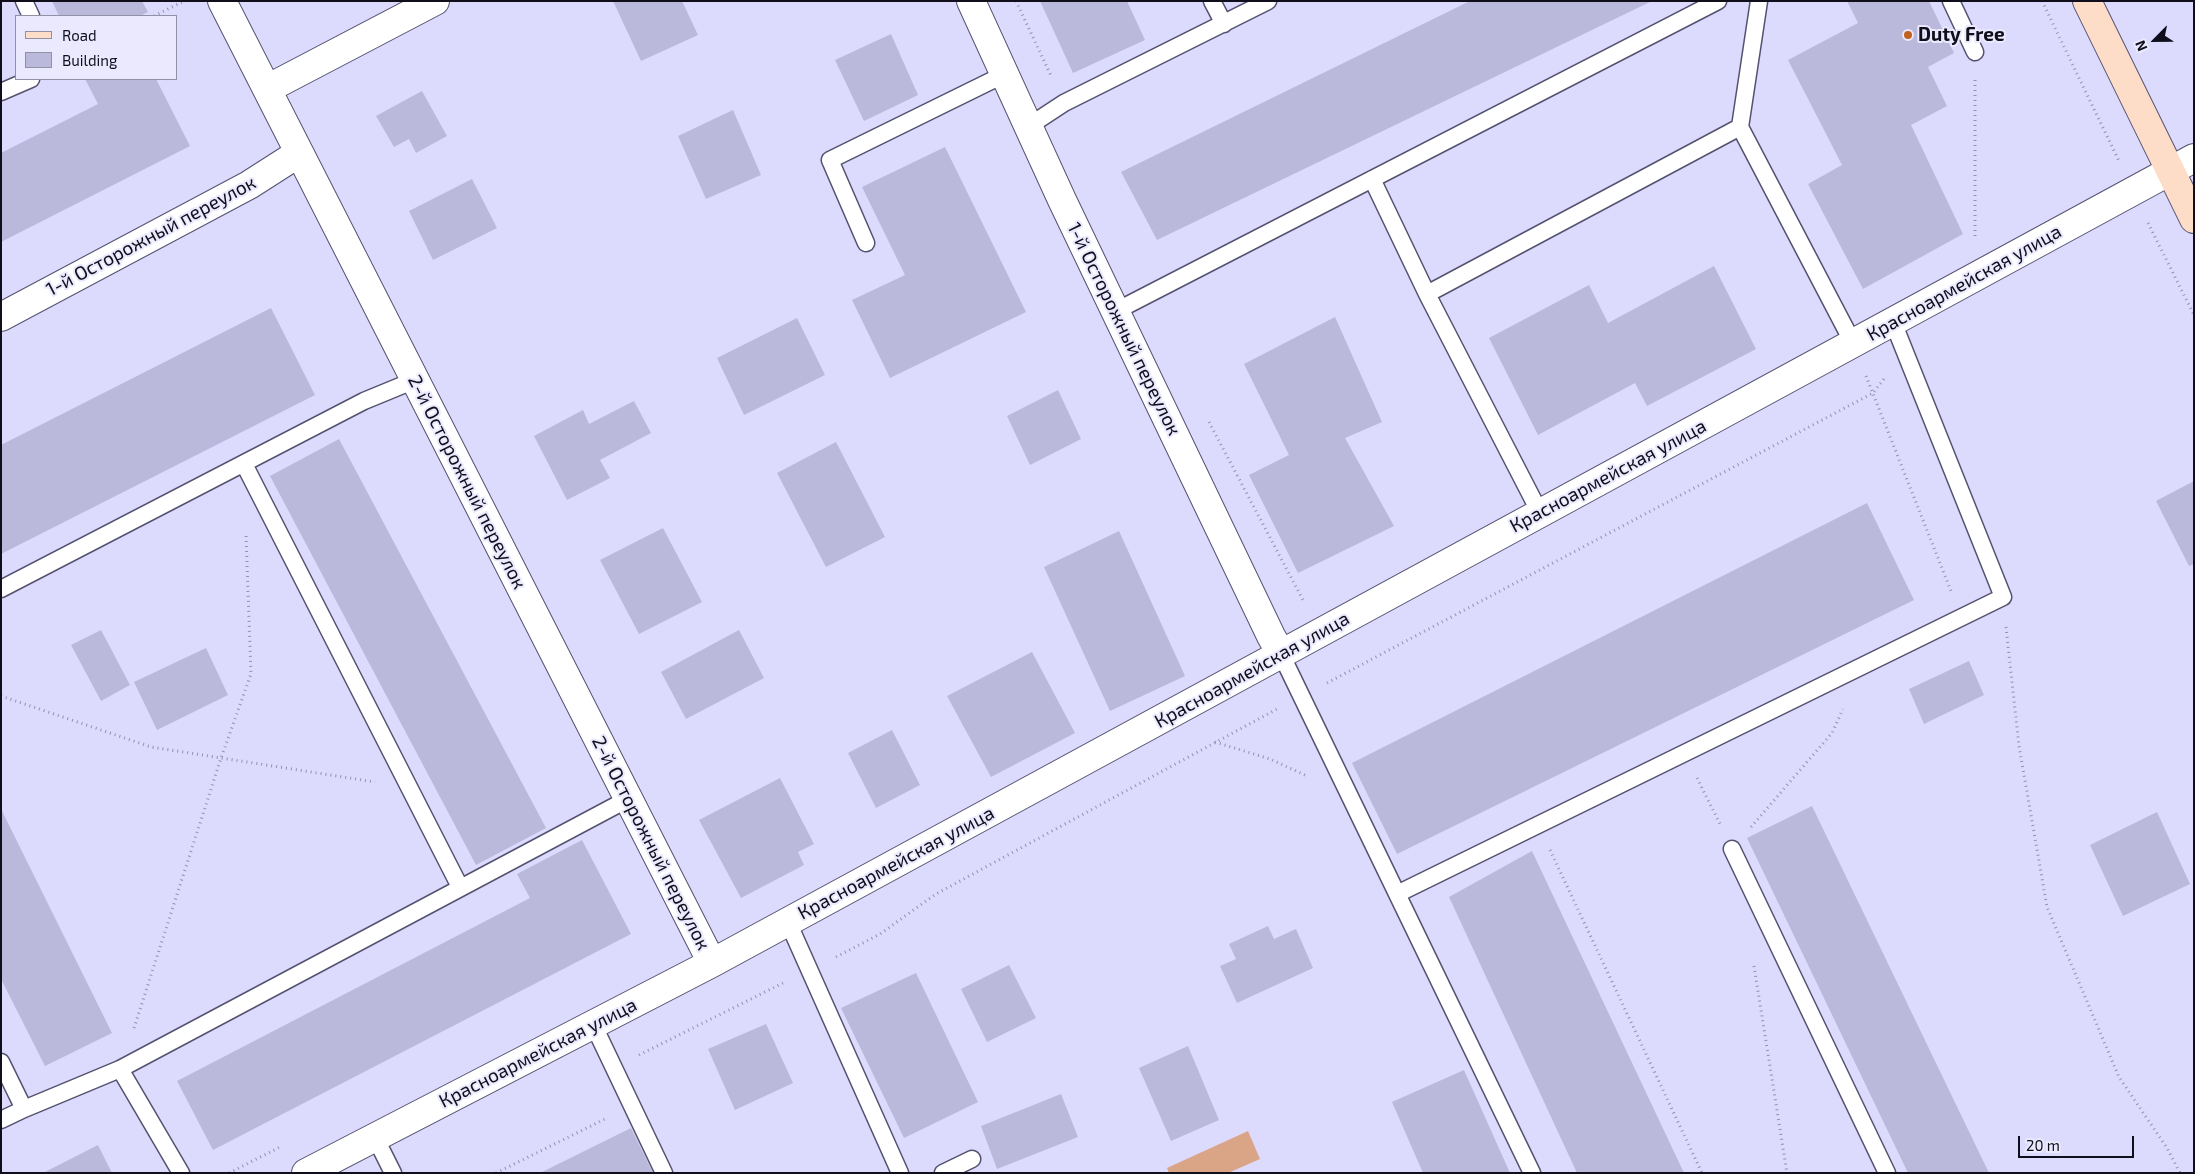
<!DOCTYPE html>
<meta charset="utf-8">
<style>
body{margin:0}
#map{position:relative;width:2195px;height:1174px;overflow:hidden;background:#dcdafd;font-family:"Exo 2",sans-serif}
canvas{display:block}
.frame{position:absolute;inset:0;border:2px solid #0f0e1a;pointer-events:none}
.legend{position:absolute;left:15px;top:15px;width:162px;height:65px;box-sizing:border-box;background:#eae9fe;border:1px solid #9291a3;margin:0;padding:6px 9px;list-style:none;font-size:15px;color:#0f0e1a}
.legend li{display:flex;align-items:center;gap:10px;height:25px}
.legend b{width:25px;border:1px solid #9291a3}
.north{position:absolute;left:2130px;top:15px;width:50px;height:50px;-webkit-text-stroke:4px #eae9fe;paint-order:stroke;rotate:247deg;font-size:14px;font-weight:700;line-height:20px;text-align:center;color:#0f0e1a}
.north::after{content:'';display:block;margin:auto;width:18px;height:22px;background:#0f0e1a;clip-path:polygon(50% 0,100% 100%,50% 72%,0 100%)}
.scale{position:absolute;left:2018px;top:1136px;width:116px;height:22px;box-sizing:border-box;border:2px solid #0f0e1a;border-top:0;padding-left:6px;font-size:15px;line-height:18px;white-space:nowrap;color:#0f0e1a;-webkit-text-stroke:4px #eae9fe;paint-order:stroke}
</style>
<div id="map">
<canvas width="2195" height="1174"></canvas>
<div class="frame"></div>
<ul class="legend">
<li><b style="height:6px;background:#fddcc8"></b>Road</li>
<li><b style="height:14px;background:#bbb9db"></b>Building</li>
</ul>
<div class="north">N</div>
<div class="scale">20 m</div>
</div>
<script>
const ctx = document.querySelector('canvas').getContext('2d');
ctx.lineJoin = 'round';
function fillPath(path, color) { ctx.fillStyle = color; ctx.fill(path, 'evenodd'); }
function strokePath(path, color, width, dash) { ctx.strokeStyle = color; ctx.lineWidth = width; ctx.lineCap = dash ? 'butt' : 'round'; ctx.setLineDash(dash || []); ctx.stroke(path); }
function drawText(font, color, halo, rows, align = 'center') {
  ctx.font = font + ' "Exo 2",sans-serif'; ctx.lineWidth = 4; ctx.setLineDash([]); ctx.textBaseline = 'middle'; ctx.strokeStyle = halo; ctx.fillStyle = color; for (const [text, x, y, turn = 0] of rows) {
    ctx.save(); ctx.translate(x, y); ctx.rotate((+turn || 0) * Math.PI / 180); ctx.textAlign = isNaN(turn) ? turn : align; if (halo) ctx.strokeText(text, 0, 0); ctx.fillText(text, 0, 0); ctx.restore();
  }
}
const green = new Path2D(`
 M 1248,1131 L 1260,1159 L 1228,1173 L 1169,1173 L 1167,1168 Z`);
const building = new Path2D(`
 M 52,1 L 142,1 L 148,12 L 140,16 L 59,16 Z
 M 613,1 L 682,1 L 698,35 L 641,61 Z
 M 1040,1 L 1127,1 L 1145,40 L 1073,73 Z
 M 1470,1 L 1652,1 L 1157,240 L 1121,172 Z
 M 1847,1 L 1929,1 L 1954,53 L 1928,67 L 1947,106 L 1911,125 L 1963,234 L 1863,289 L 1808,184 L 1842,165 L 1788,60 L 1858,23 Z
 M 891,34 L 918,95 L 864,121 L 835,60 Z
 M 85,79 L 156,79 L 190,146 L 1,242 L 1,153 L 98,104 Z
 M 422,91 L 447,136 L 416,153 L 409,139 L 394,147 L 376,116 Z
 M 733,110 L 761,175 L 706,199 L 678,136 Z
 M 945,147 L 1026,312 L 890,378 L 852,300 L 905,275 L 862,187 Z
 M 472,179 L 497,228 L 433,260 L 409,211 Z
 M 1714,266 L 1756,349 L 1647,406 L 1635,383 L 1538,435 L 1489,338 L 1589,285 L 1608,323 Z
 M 271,308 L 315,395 L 1,554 L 1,445 Z
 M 1335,317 L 1382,422 L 1345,438 L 1394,526 L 1298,573 L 1249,475 L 1289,455 L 1244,364 Z
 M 797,318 L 825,375 L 744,415 L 717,358 Z
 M 1058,390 L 1081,439 L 1030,465 L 1007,416 Z
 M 634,401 L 651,433 L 600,460 L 610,478 L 567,500 L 534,436 L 583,410 L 589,424 Z
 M 339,439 L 546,828 L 476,865 L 270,476 Z
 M 836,442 L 885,537 L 826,567 L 777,473 Z
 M 2194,481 L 2194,564 L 2189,566 L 2156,501 Z
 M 1867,503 L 1914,600 L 1397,854 L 1352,763 Z
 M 663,528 L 702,602 L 639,634 L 600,560 Z
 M 1119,531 L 1185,676 L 1110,711 L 1044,567 Z
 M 101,630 L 130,685 L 101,701 L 71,645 Z
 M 739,630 L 764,678 L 686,719 L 661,672 Z
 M 206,648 L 228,695 L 157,730 L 134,682 Z
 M 1032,652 L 1075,733 L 991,777 L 947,696 Z
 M 1969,661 L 1984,695 L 1924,724 L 1909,689 Z
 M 892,730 L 920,785 L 876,808 L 848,753 Z
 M 780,778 L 814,844 L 798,852 L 804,865 L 741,898 L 699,820 Z
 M 1812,806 L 1989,1173 L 1908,1173 L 1747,838 Z
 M 1,809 L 112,1033 L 45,1066 L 1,979 Z
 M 2157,812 L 2190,884 L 2123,916 L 2090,845 Z
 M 582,840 L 631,934 L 213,1150 L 177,1081 L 530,898 L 517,874 Z
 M 1532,851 L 1684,1173 L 1577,1173 L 1449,897 Z
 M 1268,926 L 1274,939 L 1296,929 L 1313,968 L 1237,1003 L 1220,966 L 1236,959 L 1229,944 Z
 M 1009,965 L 1036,1018 L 987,1042 L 961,989 Z
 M 916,973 L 978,1102 L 904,1138 L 841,1008 Z
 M 766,1024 L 793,1083 L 735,1110 L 708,1049 Z
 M 1188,1046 L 1219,1120 L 1171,1141 L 1139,1068 Z
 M 1464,1070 L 1510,1173 L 1423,1173 L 1392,1102 Z
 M 1061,1094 L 1078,1137 L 997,1169 L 981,1126 Z
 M 631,1128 L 653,1173 L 540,1173 Z
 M 98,1145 L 112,1173 L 43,1173 Z`);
const path = new Path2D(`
 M 1016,1 L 1052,78
 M 2042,1 L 2119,161
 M 154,16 L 184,1
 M 1975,80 L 1975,239
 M 2148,223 L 2194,315
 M 1866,376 L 1951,591
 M 1209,422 L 1304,602
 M 2006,627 L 2019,746 L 2047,907 L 2119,1077 L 2167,1148 L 2180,1173
 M 1327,683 L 1873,393 L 1884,379
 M 1,696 L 151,747 L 375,782
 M 1215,742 L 1270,759 L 1307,776
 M 1697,778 L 1720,824
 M 1751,827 L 1832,733 L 1843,709
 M 1550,850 L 1702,1173
 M 836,957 L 880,934 L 936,894 L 1277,709
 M 1754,966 L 1787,1173
 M 134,1028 L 221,758 L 251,674 L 246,535
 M 639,1055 L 783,983
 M 229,1173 L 282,1146
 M 496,1173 L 607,1118`);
const lane = new Path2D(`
 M 24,1 L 31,16
 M 1212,1 L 1224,24
 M 1759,1 L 1740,127 L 1853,343
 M 1951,1 L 1975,52
 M 1,92 L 31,79
 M 1029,126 L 1064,103 L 1268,1
 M 1372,179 L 1427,294
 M 866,243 L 830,160 L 1005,74
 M 1116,311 L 1718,1
 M 244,464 L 460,887
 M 1540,513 L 1427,294 L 1740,127
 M 1,589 L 364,401 L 415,380
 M 1281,654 L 1532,1173
 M 1732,849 L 1887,1173
 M 1397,894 L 2003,597 L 1893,322
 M 788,922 L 900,1173
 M 593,1024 L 664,1173
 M 1,1062 L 24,1109 L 1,1120
 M 24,1109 L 120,1069
 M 375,1137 L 393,1173
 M 181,1173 L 120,1069 L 628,799
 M 943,1173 L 972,1159`);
const street = new Path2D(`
 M 222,1 L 712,963
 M 971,1 L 1062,200 L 1271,636 L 1281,654
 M 267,89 L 435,1
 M 1,317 L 249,185 L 299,153
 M 306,1173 L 712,963 L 2194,158`);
const secondary = new Path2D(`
 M 2087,1 L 2194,219`);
const markers = [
 [1908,35,5,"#c2611e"]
];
const poiNames = [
 ["Duty Free",1918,35]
];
const streetNames = [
 ["1-й Осторожный переулок",151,236,-28],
 ["Красноармейская улица",1964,283,-29],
 ["1-й Осторожный переулок",1124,329,64],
 ["Красноармейская улица",1608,476,-28],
 ["2-й Осторожный переулок",467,482,63],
 ["Красноармейская улица",1252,670,-29],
 ["2-й Осторожный переулок",651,843,63],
 ["Красноармейская улица",896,863,-28],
 ["Красноармейская улица",538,1053,-27]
];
fillPath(green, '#daa486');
fillPath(building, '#bbb9db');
strokePath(lane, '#54526f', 19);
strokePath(street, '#54526f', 30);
strokePath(secondary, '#54526f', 30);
strokePath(path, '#9392ad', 3, [1, 4]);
strokePath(lane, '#fff', 16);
strokePath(street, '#fff', 28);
strokePath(secondary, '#fddcc8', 28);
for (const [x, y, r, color] of markers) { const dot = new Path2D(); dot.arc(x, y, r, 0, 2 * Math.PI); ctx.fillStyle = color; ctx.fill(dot); strokePath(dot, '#eae9fe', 2); }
drawText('bold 19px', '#0f0e1a', '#eae9fe', poiNames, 'left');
drawText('19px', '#0f0e1a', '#eae9fe', streetNames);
</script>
